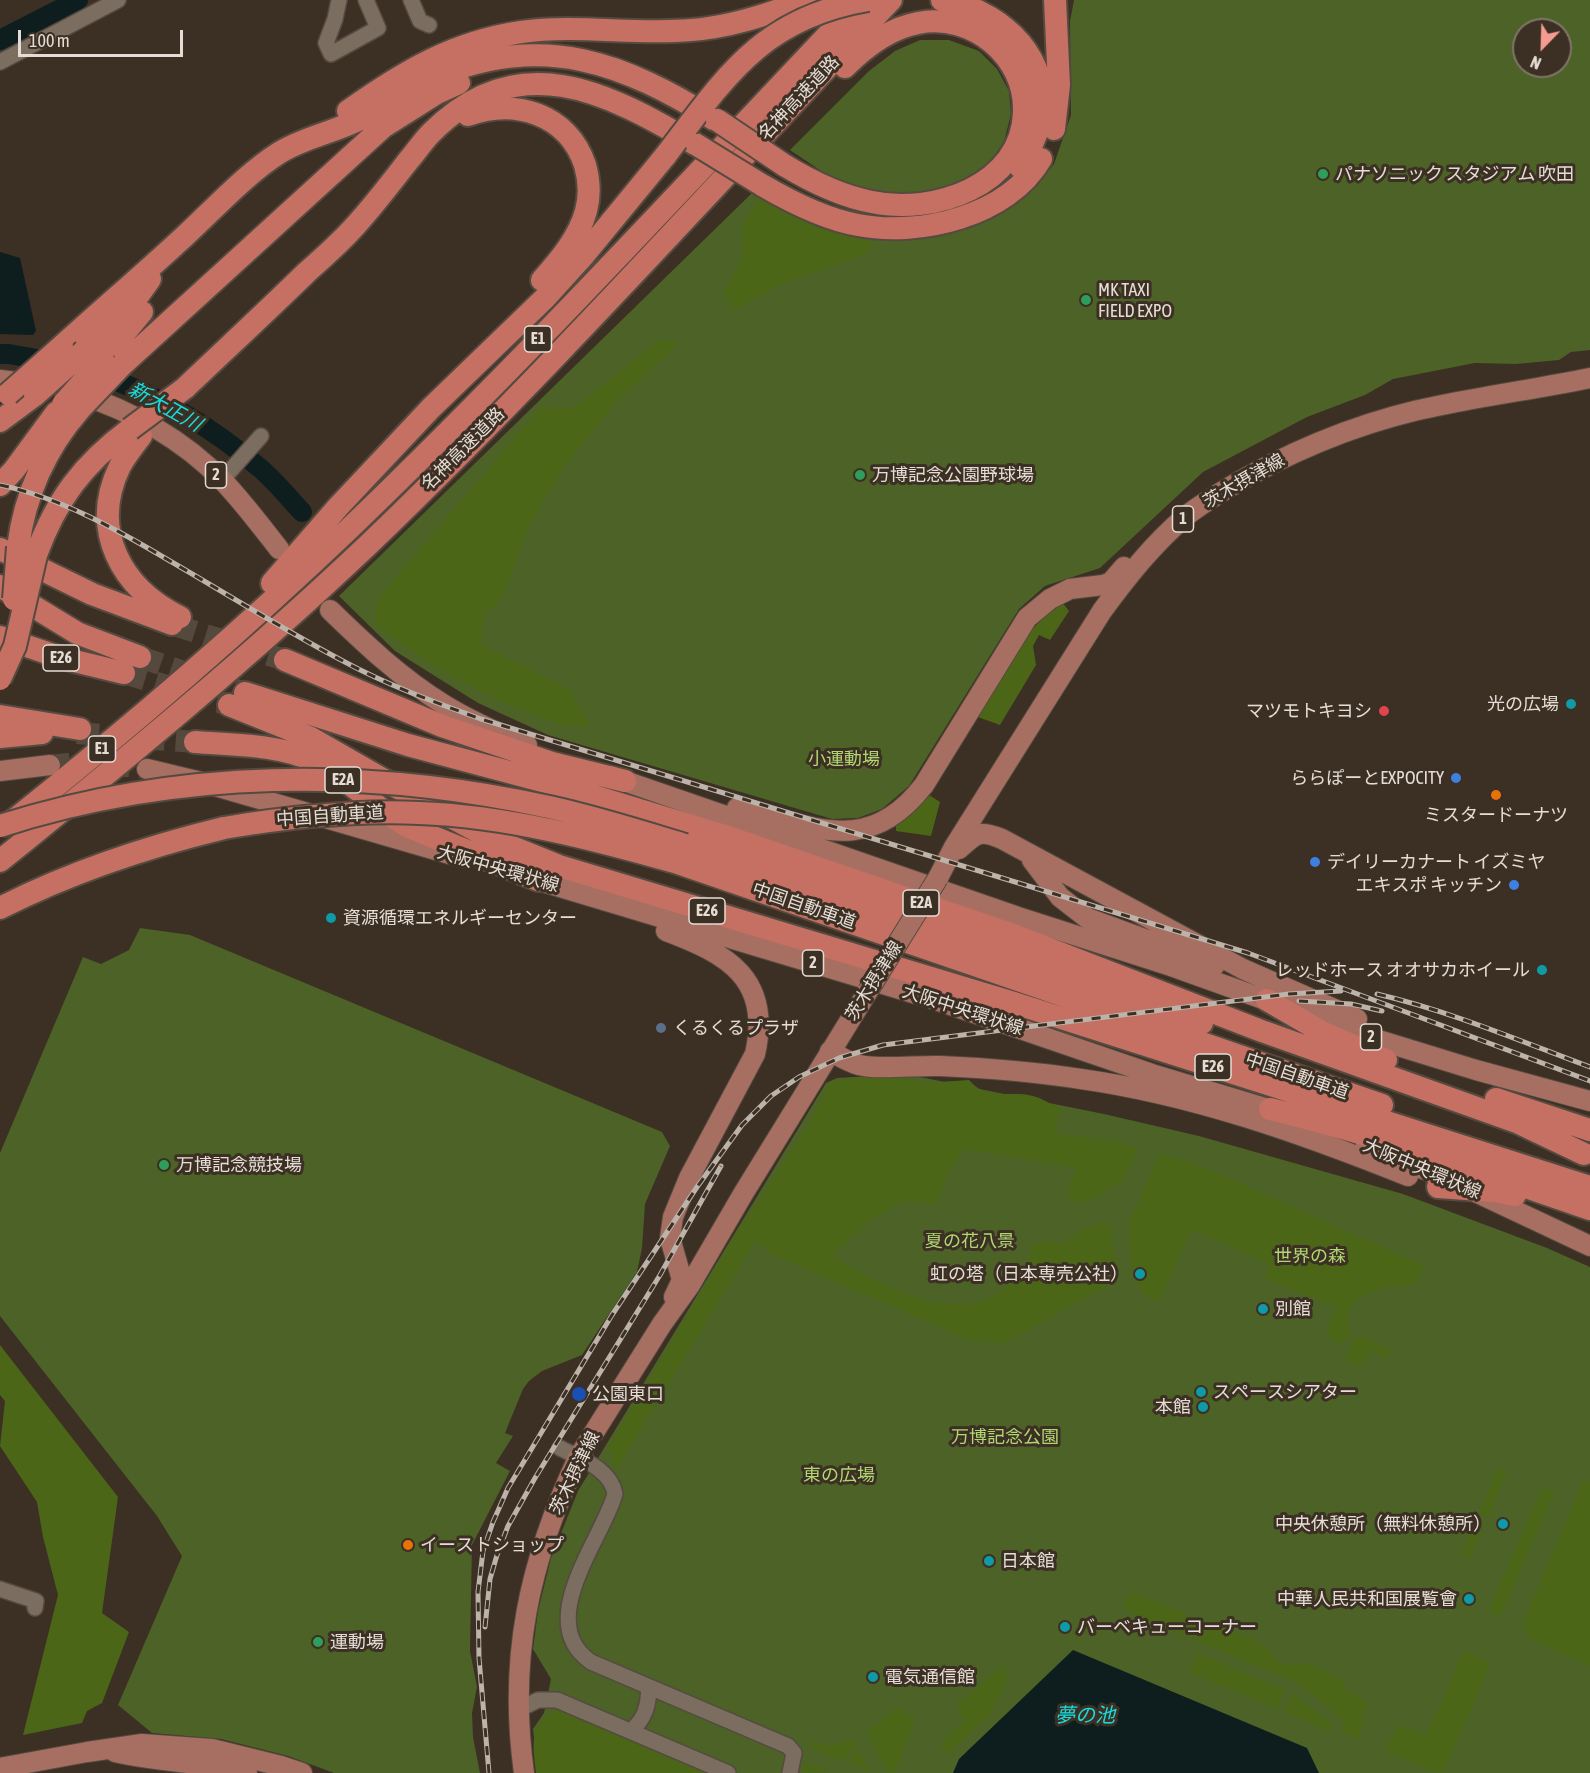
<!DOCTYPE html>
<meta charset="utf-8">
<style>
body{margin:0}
#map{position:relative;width:1590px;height:1773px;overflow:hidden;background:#3c2f23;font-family:"Asap Condensed",sans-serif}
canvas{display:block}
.north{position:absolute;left:1512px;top:18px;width:60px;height:60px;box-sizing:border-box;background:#3c2f23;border:2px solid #80756a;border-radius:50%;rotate:203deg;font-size:16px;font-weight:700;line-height:24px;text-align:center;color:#e5ddd5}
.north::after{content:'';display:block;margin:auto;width:21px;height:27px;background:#f59c92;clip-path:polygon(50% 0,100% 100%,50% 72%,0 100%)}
.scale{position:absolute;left:18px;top:30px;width:165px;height:27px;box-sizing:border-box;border:3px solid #e5ddd5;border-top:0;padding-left:8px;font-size:18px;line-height:21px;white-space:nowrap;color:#e5ddd5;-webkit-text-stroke:4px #3c2f23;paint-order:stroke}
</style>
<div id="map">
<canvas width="1590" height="1773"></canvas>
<div class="north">N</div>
<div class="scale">100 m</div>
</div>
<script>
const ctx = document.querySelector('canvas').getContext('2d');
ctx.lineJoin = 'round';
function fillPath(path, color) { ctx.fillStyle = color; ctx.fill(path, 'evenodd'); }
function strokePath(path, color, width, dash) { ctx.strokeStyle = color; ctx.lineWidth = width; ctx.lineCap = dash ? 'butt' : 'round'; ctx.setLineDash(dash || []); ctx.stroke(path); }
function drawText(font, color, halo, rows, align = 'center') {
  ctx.font = font + ' "Asap Condensed","Noto Sans JP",sans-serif'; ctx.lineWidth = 6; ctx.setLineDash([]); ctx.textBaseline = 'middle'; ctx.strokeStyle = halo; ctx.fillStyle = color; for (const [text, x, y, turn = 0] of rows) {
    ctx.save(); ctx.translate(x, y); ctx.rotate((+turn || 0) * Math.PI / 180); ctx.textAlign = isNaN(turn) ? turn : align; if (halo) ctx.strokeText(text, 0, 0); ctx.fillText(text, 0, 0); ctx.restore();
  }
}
const green = new Path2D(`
 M 1074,0 L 1590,0 L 1590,350 L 1571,352 L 1559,360 L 1516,364 L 1475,363 L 1393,379 L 1365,395 L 1307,417 L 1203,472 L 1100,568 L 1045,586 L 1019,609 L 909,786 L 882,809 L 858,818 L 832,819 L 548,735 L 478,703 L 395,651 L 339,596 L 752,193 L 786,212 L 825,225 L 990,217 L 1028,193 L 1054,164 L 1071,115 L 1070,21 ZM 1524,30 L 1560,30 L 1560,66 L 1524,66 Z
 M 920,40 L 949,40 L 979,51 L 997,69 L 1009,91 L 1011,114 L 1004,142 L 987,166 L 960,186 L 927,196 L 885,195 L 839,183 L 790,150 L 869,71 L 895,51 Z
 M 140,928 L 190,935 L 662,1132 L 670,1146 L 645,1204 L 642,1248 L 637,1272 L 582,1355 L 542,1371 L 529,1381 L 523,1389 L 505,1433 L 513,1436 L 496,1463 L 510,1471 L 472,1545 L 470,1651 L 477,1687 L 472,1713 L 473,1737 L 480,1773 L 334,1773 L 288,1756 L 221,1739 L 152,1733 L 118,1705 L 182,1556 L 157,1516 L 0,1316 L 0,1153 L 83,957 L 101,964 L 129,950 Z
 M 905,1074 L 1104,1114 L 1199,1136 L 1403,1194 L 1547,1248 L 1590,1267 L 1590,1773 L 538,1773 L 533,1729 L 544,1713 L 551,1679 L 533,1649 L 538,1611 L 551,1558 L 578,1491 L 826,1083 L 837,1078 Z`);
const forest = new Path2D(`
 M 758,199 L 811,225 L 872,242 L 868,253 L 779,285 L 733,311 L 723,293 L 743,257 L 742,226 Z
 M 661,339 L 680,343 L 615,403 L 564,467 L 529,526 L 501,600 L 484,615 L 481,644 L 570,690 L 591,727 L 561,725 L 507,704 L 440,670 L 375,625 L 377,599 L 541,407 L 574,408 Z
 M 1062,602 L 1069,611 L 1050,640 L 1039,635 L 1033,646 L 1036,665 L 1000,725 L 975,716 L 1022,640 L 1043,618 Z
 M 929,795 L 940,802 L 931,836 L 896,831 L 896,822 Z
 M 889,1076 L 924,1083 L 969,1080 C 988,1102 1010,1090 1033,1096 C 1042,1098 1052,1105 1060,1109 L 1055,1133 L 1117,1142 L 1138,1148 L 1122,1182 L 1093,1199 L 1081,1203 L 1069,1198 L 1068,1186 L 1076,1168 L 965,1149 L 950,1169 L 937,1204 L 903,1201 L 872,1219 L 832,1255 C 877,1284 962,1331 1010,1284 C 1025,1268 1027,1267 1032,1245 L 1041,1241 L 1064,1244 L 1083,1228 L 1110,1221 L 1117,1273 L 1112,1283 L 1005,1343 L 967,1339 L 769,1253 L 765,1246 L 755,1242 L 616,1470 L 608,1448 L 729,1246 L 810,1122 L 831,1081 Z
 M 1159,1154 L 1190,1162 L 1224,1176 L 1425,1266 L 1414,1285 C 1385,1288 1365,1287 1347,1313 L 1350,1333 L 1345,1342 L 1336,1343 L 1326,1333 L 1336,1308 L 1264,1278 L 1269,1264 L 1192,1230 L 1160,1300 C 1131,1303 1127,1242 1130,1222 C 1132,1215 1136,1208 1139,1201 C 1146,1185 1152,1169 1159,1154 Z
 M 1363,1336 C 1371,1343 1382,1345 1390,1351 L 1390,1356 L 1386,1358 L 1371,1351 L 1361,1365 L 1356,1365 L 1346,1360 L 1352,1339 Z
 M 0,1345 L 118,1497 L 102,1613 L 129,1632 L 102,1703 L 87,1711 L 82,1723 L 23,1735 L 58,1595 L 43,1537 L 37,1502 L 0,1446 L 5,1401 L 0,1395 Z
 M 1498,1468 L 1507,1472 L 1488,1518 L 1479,1514 Z
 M 1583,1481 L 1590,1481 L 1590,1666 L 1528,1638 L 1523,1623 Z
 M 1542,1488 L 1555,1491 L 1501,1615 L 1498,1616 L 1489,1610 Z
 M 1472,1529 L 1481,1532 L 1470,1560 L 1461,1556 Z
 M 1129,1593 L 1136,1593 L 1205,1622 L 1254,1639 L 1269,1650 L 1276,1661 L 1286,1665 L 1306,1664 L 1324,1670 L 1343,1680 L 1345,1689 L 1368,1703 C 1362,1715 1364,1726 1359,1739 L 1343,1732 C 1343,1729 1343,1725 1342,1722 C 1338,1713 1303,1686 1293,1681 L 1126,1611 C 1123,1603 1125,1600 1129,1593 Z
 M 1465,1651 L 1491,1663 L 1443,1773 L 1438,1773 L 1384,1751 L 1399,1725 L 1425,1735 L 1445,1696 L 1460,1657 Z
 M 1198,1653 L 1285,1690 L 1277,1709 L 1189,1672 Z
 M 1005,1664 L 1007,1679 L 992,1712 L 949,1753 L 941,1751 L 945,1738 L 964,1722 L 957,1704 Z
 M 1293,1693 L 1333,1725 L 1330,1732 L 1284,1712 Z
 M 898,1706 L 915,1722 L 894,1773 L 888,1773 L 867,1732 Z
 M 556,1710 L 709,1773 L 536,1773 C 533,1745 528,1726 556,1710 Z
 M 853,1740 L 857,1746 L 849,1754 L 845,1762 L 809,1747 L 812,1741 L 826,1746 Z
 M 859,1751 L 870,1772 L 850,1763 L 853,1756 Z
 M 805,1762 L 830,1772 L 803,1773 Z`);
const water = new Path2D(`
 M 0,252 L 20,258 L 36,331 L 33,335 L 0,334 Z
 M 1073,1650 L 1307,1748 L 1319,1773 L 953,1773 L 959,1759 Z`);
const river = new Path2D(`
 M 0,40 L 78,0
 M 0,354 L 9,354 L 59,363
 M 95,373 C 157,394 212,427 261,469 C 276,482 289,498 302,512`);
const majorTunnel = new Path2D(`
 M 50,765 L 77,762 L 147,769`);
const highwayTunnel = new Path2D(`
 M 174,625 L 285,660
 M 140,657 L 245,693
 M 124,673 L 229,705
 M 77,733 L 195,742`);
const minor = new Path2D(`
 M 339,0 L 335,19 L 326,43 L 331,54 L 378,28 L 366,0
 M 411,0 L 420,21 L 429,25
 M 0,62 L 118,0
 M 222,480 L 261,436
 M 560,1448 C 581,1459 611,1469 615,1494 C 602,1540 533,1622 591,1662 L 788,1746 L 794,1753 L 790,1773
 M 0,1589 L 36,1601 L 35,1608
 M 518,1710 L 538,1700 L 557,1700 L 728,1773
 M 630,1731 C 644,1721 650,1704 648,1687`);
const major = new Path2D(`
 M 0,380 L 32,384
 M 79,394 C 132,411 184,440 223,481 C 243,502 261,526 279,549
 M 330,610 C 365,644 401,678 443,704 C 470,721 498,733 527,745
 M 147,769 L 201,782 L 463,858
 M 0,771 L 50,765
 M 610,776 L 1018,917 L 1171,966 L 1372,1038 L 1476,1070 L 1590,1101
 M 737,808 C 812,825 867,859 924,785 L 1027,618 L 1050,599 L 1070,589 L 1103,585 L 1111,582 L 1124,567
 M 959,849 C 976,834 978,829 1002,839 L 1243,969 L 1357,1019
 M 1032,860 L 1060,897 L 1087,918 L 1215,965
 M 523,876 L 936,1000 L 1152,1074 L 1285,1114
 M 938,878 L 954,847 L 1102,611 C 1127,577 1153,544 1186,516 C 1205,501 1226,489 1247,477 C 1307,444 1374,418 1442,405 C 1491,395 1541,388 1590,378
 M 666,931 C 728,954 772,979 755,1054 L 689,1178 L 673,1217 L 670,1238 L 682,1280 L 674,1297
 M 830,1051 C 839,1056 848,1062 859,1065 C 879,1070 918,1065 940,1066 C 987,1068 1035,1072 1081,1079 C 1194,1095 1303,1134 1408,1176
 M 1366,1144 L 1469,1189 L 1590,1246
 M 115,1752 C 158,1762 203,1762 247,1773
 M 0,1768 L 87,1752 L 142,1744 L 212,1749 L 281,1766 L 302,1773
 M 524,1773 C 508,1658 529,1562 578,1458 L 662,1324 L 690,1285 L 743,1194 L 868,991`);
const highway = new Path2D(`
 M 942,0 C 994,8 1046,50 1042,107 C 1041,129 1031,149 1020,167
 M 348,111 C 403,72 453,42 521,32 C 577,24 634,35 691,30 C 731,27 768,15 805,0
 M 468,115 C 515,98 568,114 585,165 C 589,179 590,196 586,211 C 579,237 560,260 542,280
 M 1054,129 L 1059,85 L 1055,0
 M 784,165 C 812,182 840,196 872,202 C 933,215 1022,186 1024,112 C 1026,57 973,12 918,23 C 890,28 865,47 845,67
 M 762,185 C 791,202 824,219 858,225 C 920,237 1008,216 1041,159
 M 62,346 C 104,308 146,272 187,234 C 216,207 246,174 279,153 C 304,137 336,132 362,118 C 388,105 411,87 438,76 C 543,32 624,63 715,120
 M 84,351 L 130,307 L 150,279
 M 103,359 L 142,312
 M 123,364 L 383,127 L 437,93 L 459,83
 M 185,388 C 226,349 267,311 307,272 C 324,257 341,242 356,225 C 375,204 391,183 408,161 C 416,152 423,141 431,133 C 518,45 607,92 695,144
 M 0,421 L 35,395
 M 141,436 C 134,445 126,455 120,466 C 89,530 121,588 180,617
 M 0,485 L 14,470 L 56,413
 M 18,547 C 25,494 45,449 80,409
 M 0,549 L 92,594 L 172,624
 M 36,555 C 56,500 83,464 130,429
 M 272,583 L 338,507 L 431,408 L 545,298 L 584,255 L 666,155
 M 0,586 L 77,633 L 140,657
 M 0,637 L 62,658 L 124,673
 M 285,660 L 442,726 L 552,763 L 625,781
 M 245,693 L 408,745 L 561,786 L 725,836 L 1016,936 L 1259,1030 L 1519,1123 L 1584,1154
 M 229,705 L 311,738 L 412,796 L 490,838 L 559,866 L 1011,1002 L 1590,1187
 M 0,716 L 80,729
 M 0,737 L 42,733
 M 195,742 C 233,745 278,744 314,761 C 348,777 375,809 409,827 L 538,880
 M 9,824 C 127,730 242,631 351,527 C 527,358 693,177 861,0
 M 685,845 L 1202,1023
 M 0,861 C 126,759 251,656 369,544 C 550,370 718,182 891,0
 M 678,863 L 1382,1105
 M 0,908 C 71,872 146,847 224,828
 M 1267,1000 L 1322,1032 L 1386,1060
 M 1496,1099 L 1590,1130
 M 1270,1109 C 1379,1135 1484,1173 1590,1209
 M 1438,1187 L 1494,1191 L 1515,1195`);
const rail = new Path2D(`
 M 0,485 C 61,498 116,529 170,561 C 227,594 284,630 343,661 C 387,685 434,702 481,719 L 1248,953 L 1590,1081
 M 1377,994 C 1450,1011 1520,1041 1590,1067
 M 1299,1001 L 1351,1004 L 1382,1011
 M 485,1627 L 490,1579 L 497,1555 L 508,1526 L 535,1478 L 660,1275 L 721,1166
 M 489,1773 L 479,1658 L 478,1592 L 483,1551 L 493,1522 L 508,1488 L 612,1315 L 697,1187 L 742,1125 L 771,1096 L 799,1077 L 839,1058 L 883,1045 L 1289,994 L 1341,991`);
const majorBridge = new Path2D(`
 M 868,991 L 938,878`);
const highwayBridge = new Path2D(`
 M 717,120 L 784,165
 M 697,145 L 762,185
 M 666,155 C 726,76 762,18 868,0
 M 8,394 L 62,346
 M 35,395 L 84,351
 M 63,404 L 103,359
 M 80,409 L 123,364
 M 130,429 L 185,388
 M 14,599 L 18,547
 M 0,679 L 15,646 L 36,555
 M 0,826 C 178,769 367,767 549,807 C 595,817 639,831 685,845
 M 224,828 C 289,817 353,810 419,813 C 506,816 594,839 678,863`);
const markers = [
 [1323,174,6,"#2e9e5b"],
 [1086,300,6,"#2e9e5b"],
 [860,475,6,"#2e9e5b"],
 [1571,704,6,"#0f9aa8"],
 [1384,711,6,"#e0444e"],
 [1456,778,6,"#3f7fe0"],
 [1496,795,6,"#e8710a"],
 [1315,862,6,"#3f7fe0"],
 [1514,885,6,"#3f7fe0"],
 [331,918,6,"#0f9aa8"],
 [1542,970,6,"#0f9aa8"],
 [661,1028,6,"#5c6f8a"],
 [164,1165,6,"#2e9e5b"],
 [1140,1274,6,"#0f9aa8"],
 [1263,1309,6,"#0f9aa8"],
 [1201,1392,6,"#0f9aa8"],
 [579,1394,8,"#1a4fb4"],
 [1203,1407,6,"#0f9aa8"],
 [1503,1524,6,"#0f9aa8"],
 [408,1545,6,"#e8710a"],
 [989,1561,6,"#0f9aa8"],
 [1469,1599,6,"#0f9aa8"],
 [1065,1627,6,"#0f9aa8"],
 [318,1642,6,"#2e9e5b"],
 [873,1677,6,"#0f9aa8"]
];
const shields = [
 [538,339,27],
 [216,475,21],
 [1183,519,21],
 [61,658,36],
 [102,749,27],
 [343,780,36],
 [921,903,36],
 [707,911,36],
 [813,963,21],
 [1371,1037,21],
 [1213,1067,36]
];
const shieldNames = [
 ["E1",538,339],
 ["2",216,475],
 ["1",1183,519],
 ["E26",61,658],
 ["E1",102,749],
 ["E2A",343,780],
 ["E2A",921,903],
 ["E26",707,911],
 ["2",813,963],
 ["2",1371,1037],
 ["E26",1213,1067]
];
const streetNames = [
 ["名神高速道路",799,98,-47],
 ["名神高速道路",463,449,-45],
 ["茨木摂津線",1244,481,-30],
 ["中国自動車道",330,816,-4],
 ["大阪中央環状線",498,869,16],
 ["中国自動車道",804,906,19],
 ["茨木摂津線",874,981,-58],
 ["大阪中央環状線",963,1010,18],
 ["中国自動車道",1297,1076,19],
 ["大阪中央環状線",1422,1169,23],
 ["茨木摂津線",575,1473,-64]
];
const poiNames = [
 ["パナソニック スタジアム 吹田",1335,174],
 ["MK TAXI",1098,290],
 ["FIELD EXPO",1098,311],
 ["万博記念公園野球場",872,475],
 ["光の広場",1559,704,"right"],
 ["マツモトキヨシ",1372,711,"right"],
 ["ららぽーとEXPOCITY",1444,778,"right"],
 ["ミスタードーナツ",1496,815,"center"],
 ["デイリーカナート イズミヤ",1327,862],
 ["エキスポ キッチン",1502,885,"right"],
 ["資源循環エネルギーセンター",343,918],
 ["レッドホース オオサカホイール",1530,970,"right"],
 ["くるくるプラザ",673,1028],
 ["万博記念競技場",176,1165],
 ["虹の塔（日本専売公社）",1128,1274,"right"],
 ["別館",1275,1309],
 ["スペースシアター",1213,1392],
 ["公園東口",592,1394],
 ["本館",1191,1407,"right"],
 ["中央休憩所（無料休憩所）",1491,1524,"right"],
 ["イーストショップ",420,1545],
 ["日本館",1001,1561],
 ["中華人民共和国展覧會",1457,1599,"right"],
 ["バーベキューコーナー",1077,1627],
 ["運動場",330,1642],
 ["電気通信館",885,1677]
];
const parkNames = [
 ["小運動場",844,759],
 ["夏の花八景",970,1241],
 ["世界の森",1310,1256],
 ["万博記念公園",1005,1437],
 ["東の広場",839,1475]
];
const waterNames = [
 ["新大正川",165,407,29],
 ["夢の池",1085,1716]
];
fillPath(green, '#4c6227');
fillPath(forest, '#4c6618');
fillPath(water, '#0e1e1e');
strokePath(river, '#0e1e1e', 20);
strokePath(majorTunnel, '#55493e', 20, [20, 10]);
strokePath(highwayTunnel, '#55493e', 22, [22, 11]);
strokePath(minor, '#554a40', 18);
strokePath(major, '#554a40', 22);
strokePath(highway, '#554a40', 26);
strokePath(minor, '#7b6d60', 15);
strokePath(major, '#a76f61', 20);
strokePath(highway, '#c57062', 22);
strokePath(rail, '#bcb3aa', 5);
strokePath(rail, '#3c2f23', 3, [9]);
strokePath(majorBridge, '#554a40', 22, []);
strokePath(highwayBridge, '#554a40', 26, []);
strokePath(majorBridge, '#a76f61', 20);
strokePath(highwayBridge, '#c57062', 22);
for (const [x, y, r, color] of markers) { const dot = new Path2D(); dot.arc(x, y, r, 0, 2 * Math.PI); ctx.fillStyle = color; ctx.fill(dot); strokePath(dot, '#3c2f23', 2); }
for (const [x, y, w] of shields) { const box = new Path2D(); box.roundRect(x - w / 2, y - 13, w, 26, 4.5); ctx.fillStyle = '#3c2f23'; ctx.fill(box); strokePath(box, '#e5ddd5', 1.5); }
drawText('bold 16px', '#e5ddd5', null, shieldNames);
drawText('18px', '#e5ddd5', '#3c2f23', streetNames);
drawText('18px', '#e5ddd5', '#3c2f23', poiNames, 'left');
drawText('18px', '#b0d771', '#3c2f23', parkNames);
drawText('italic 20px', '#16dede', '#3c2f23', waterNames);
</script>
